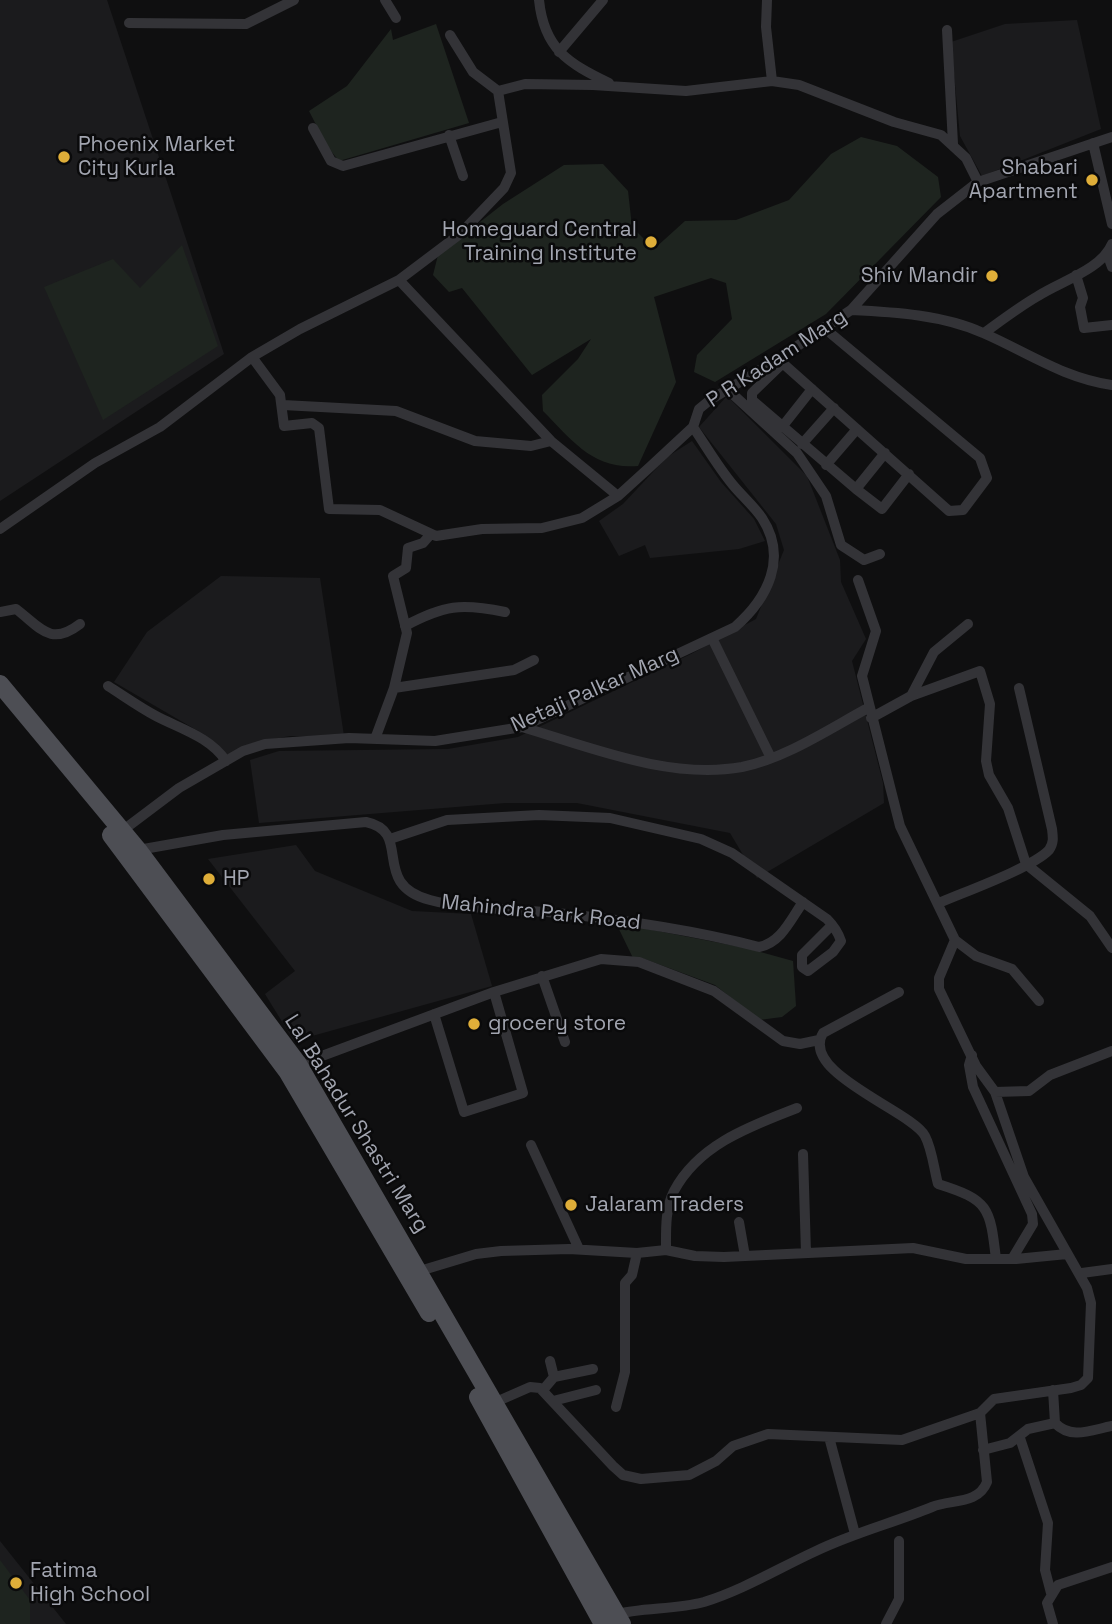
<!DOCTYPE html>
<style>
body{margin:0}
canvas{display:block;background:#0f0f10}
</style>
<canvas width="1112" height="1624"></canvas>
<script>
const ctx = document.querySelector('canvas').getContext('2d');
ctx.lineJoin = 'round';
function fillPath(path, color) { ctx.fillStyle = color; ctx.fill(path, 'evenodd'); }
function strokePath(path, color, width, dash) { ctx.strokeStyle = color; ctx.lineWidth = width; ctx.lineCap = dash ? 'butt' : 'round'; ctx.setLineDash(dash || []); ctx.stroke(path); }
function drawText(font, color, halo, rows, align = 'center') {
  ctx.font = font + ' "Space Grotesk",sans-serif'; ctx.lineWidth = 5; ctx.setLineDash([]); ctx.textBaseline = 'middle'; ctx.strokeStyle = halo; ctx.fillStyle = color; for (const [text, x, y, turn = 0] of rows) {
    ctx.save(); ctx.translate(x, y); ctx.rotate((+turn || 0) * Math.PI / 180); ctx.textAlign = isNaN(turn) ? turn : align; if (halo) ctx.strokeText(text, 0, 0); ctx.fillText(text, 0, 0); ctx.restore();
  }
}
const built = new Path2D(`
 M 0,0 L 107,0 L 224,354 L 0,501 Z
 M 1077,20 L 1101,129 L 982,176 L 960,136 L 951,42 L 1005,24 Z
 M 727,396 L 807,476 L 840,560 L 841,582 L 866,639 L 852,661 L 883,783 L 884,803 L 757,878 L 730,833 L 577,803 L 505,803 L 259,823 L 250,760 L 279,751 L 448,749 L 518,737 L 691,654 L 756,619 L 784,550 L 776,524 L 699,427 Z
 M 692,441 L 721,482 L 754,519 L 765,541 L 739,549 L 650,558 L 645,545 L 619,556 L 599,521 L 623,504 L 667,457 Z
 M 221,576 L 320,578 L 344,736 L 290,736 L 253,743 L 227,755 L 205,735 L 114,682 L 147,632 Z
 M 296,845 L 315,871 L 412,911 L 471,914 L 492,986 L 294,1041 L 265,994 L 295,971 L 208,859 Z
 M 0,1541 L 66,1624 L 0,1624 Z`);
const green = new Path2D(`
 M 436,24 L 469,123 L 339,161 L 327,146 L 309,111 L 347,86 L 391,29 L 393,40 Z
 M 861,137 L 897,146 L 938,177 L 941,197 L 826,314 L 715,382 L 694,372 L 697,355 L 732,319 L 726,283 L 711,278 L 654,297 L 676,382 L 638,466 C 593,470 572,440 543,411 L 542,395 L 578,359 L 591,339 L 532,375 L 462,288 L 449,292 L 433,275 L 438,255 L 503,204 L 564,165 L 603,164 L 628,191 L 632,227 L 654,249 L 685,221 L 736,220 L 789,200 L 831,154 Z
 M 182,245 L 218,346 L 103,420 L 44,287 L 113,259 L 140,288 Z
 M 616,923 L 746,948 L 793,961 L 796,1006 L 782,1017 L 759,1020 L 715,985 L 642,958 L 633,958 Z
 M 0,1560 L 30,1600 L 30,1624 L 0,1624 Z`);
const minor = new Path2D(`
 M 385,0 L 396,18
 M 539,0 C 544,49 568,63 609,83
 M 767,0 L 766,27 L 772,81
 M 129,23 L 246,24 L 294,0
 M 947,30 L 953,144
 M 450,35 L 473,72 L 498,91
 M 559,52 L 603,0
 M 313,128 L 331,161 L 343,166 L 502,122
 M 449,135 L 463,176
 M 1093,143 L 1112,224
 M 1107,253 L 1112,267
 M 1076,275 L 1083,298 L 1080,307 L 1084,328 L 1112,325
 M 399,280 L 551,441 L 618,496
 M 851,310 L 937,214 L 978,182 L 1112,137
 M 984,333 C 1002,320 1019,307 1038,296 C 1061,281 1101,270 1112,244
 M 252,357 L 280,395 L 284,426 L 312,423 L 319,428 L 329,509 L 380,510 L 436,536 L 482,529 L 542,528 L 582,518 L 618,496 L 651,466 L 693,427 L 699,409 L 710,400 L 778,359 L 851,310 C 894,312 944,315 983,333 C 1027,352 1063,378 1112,385
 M 778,359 L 949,511 L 963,510 L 987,478 L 980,458 L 823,327
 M 783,363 L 752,393 L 752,400 L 856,489 L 885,453
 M 727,389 L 797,453 L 826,496 L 841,545 L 864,560 L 880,554
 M 283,405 L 396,411 L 475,441 L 531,446 L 551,441
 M 782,427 L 812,389
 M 802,444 L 834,408
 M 826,465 L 857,429
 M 856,489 L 882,509 L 909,474
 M 0,529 L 95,463 L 160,427 L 252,357 L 300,329 L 399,280 L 460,234 L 504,188 L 511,173 L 498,91 L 525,84 L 593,85 L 686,91 L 772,81 L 799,85 L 894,122 L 941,135 L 966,158 L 978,182
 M 0,612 L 16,609 C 40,627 50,647 80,624
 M 405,626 C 444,605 461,603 505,612
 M 712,638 L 771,758
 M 108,686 C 124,696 139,707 156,716 C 181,729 210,737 226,761
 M 394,688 L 514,670 L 534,660
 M 911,696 L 980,671 L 990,704 L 986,761 L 989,775 L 1008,808 L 1026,864 L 1090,916 L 1112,948
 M 871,718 L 911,696 L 934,652 L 968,624
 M 522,727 C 590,747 669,780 742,767 C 786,758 829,729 868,708
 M 375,739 L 394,688 L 407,633 L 393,576 L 406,568 L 408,548 L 423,543 L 430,535
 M 118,834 L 179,788 L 243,751 L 265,744 L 349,738 L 435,741 L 522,727 L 735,627 C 768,598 788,558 762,518 C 754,506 742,496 733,485 C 718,467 706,446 693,427
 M 390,839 L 447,820 L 539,815 L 610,818 L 701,839 L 732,853 L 827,919 C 834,926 838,932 841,941 L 833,952 L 808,971 L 802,967 L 802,955 L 832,925
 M 138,850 L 223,835 L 366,822 C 414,832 369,884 430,900 C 462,909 513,909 547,912 C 618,919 690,929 759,947 C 781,943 791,919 803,902
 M 939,903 C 964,892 1032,868 1049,850 C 1054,843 1053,837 1052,829 L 1019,688
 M 955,940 L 976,956 L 1012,969 L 1039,1001
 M 542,976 L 565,1042
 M 899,992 L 823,1033 C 799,1073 912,1111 925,1136 C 932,1149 934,1169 938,1184 C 989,1200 990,1207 996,1259
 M 434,1014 L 464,1112 L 523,1093 L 494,992
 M 972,1055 L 969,1065 L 973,1087 L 1032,1214 L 1033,1224 L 1012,1259
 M 295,1066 L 494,992 L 601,959 L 639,962 L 714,991 L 783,1041 L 800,1044 L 819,1040
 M 995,1092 L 1029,1091 L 1050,1075 L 1112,1051
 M 531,1145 L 579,1249
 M 803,1154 L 806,1253
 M 739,1222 L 745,1256
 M 666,1250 C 666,1231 665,1208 674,1191 C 699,1144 751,1126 797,1108
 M 413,1273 L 476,1254 L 501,1251 L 569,1249 L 637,1253 L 666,1250 L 695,1256 L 724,1257 L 913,1248 L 966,1259 L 1016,1259 L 1067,1254
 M 1082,1273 L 1112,1269
 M 550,1361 L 554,1377
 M 543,1390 L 554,1377 L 593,1369
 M 1053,1390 L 1055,1423 C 1071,1440 1091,1430 1112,1426
 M 553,1401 L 596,1390
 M 489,1405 L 530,1387 L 540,1388 L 613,1466 L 623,1475 L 641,1479 L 689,1475 L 716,1461 L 733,1446 L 768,1434 L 902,1440 L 980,1413 L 994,1399 L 1071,1388 L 1081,1385 L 1088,1378 L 1091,1303 L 1087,1288 L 1024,1177 L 995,1092 L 976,1066 L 939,989 L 939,978 L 955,940 L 900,826 L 862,676 L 876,631 L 858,580
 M 616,1407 L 625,1372 L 625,1283 L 632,1275 L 637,1253
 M 829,1437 L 855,1534
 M 1020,1438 L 1048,1523 L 1045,1570 L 1051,1593
 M 983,1450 L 1010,1443 L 1028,1429 L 1055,1423
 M 613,1615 C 642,1607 675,1610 704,1602 C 743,1590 779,1568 816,1551 C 853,1533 893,1523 932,1507 C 951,1499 978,1505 987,1482 L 980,1413
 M 886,1624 L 899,1599 L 899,1541
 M 1053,1624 L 1047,1603 L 1058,1585 L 1112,1567`);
const primary = new Path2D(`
 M 0,684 L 138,850 L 298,1064 L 622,1624
 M 111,835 L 287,1071 L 429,1313
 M 478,1397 L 603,1624`);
const markers = [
 [64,157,7,"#dfae39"],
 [1092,180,7,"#dfae39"],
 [651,242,7,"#dfae39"],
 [992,276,7,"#dfae39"],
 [209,879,7,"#dfae39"],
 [474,1024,7,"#dfae39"],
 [571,1205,7,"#dfae39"],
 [16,1583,7,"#dfae39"]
];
const poiNames = [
 ["Phoenix Market",78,145],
 ["City Kurla",78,169],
 ["Shabari",1078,168,"right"],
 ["Apartment",1078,192,"right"],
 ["Homeguard Central",637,230,"right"],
 ["Training Institute",637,254,"right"],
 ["Shiv Mandir",978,276,"right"],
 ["HP",223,879],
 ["grocery store",488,1024],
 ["Jalaram Traders",585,1205],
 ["Fatima",30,1571],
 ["High School",30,1595]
];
const streetNames = [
 ["P R Kadam Marg",777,359,-33],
 ["Netaji Palkar Marg",595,690,-24],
 ["Mahindra Park Road",541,913,6],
 ["Lal Bahadur Shastri Marg",356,1124,58]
];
fillPath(built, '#1b1b1d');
fillPath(green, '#1e241f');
strokePath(minor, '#333337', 10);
strokePath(primary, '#4d4e54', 18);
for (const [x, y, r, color] of markers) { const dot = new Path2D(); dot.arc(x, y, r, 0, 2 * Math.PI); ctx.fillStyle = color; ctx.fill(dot); strokePath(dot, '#0a0a0b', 2.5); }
drawText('21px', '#a2a5b0', '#0a0a0b', poiNames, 'left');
drawText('21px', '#a2a5b0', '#0a0a0b', streetNames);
</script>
